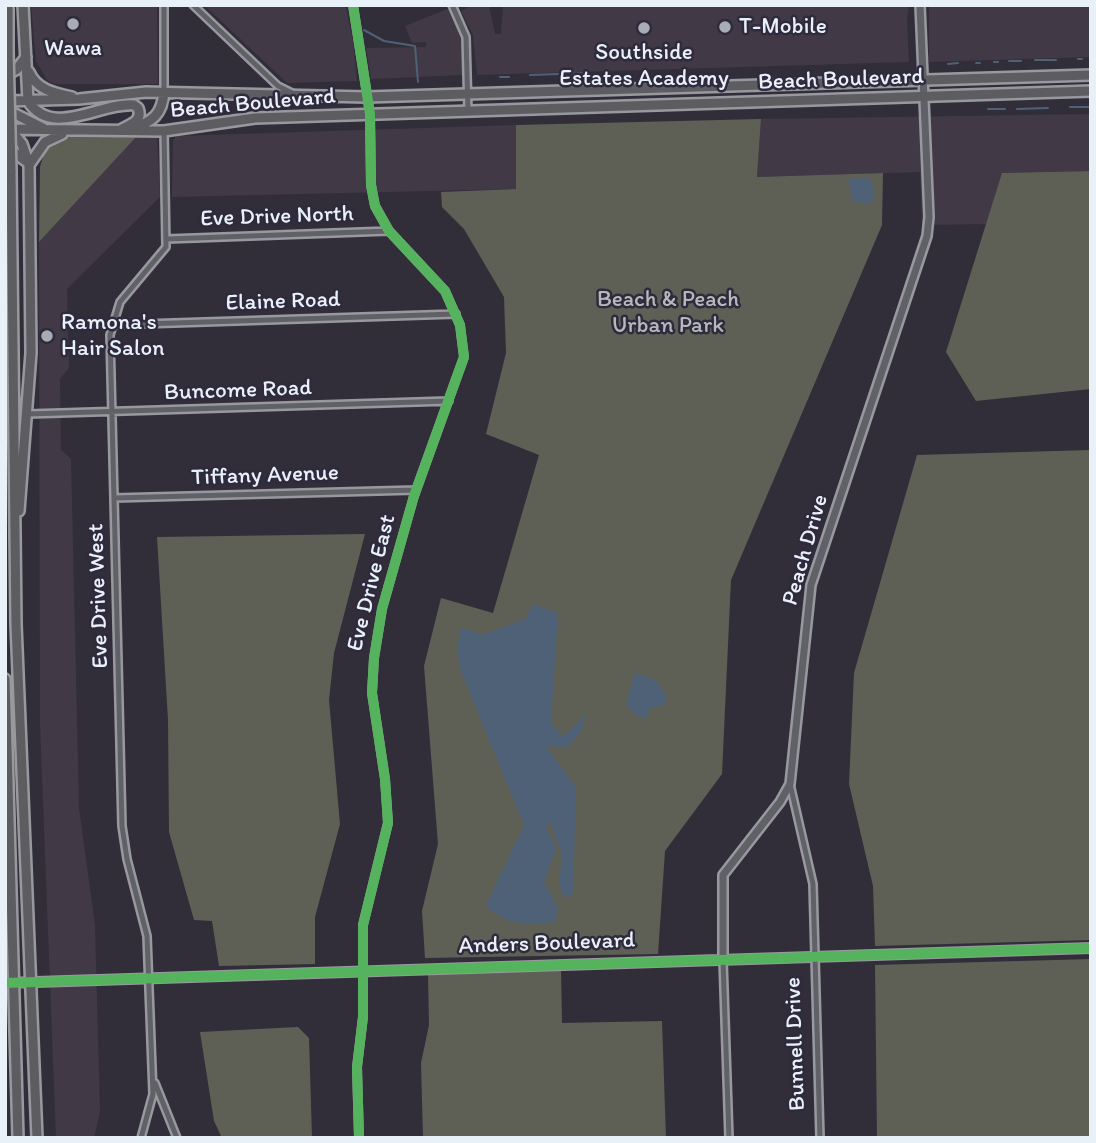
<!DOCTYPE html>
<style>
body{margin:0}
#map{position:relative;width:1096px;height:1143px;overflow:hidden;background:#312e39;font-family:Itim,sans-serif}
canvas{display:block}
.frame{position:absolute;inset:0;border:7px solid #e8f1f8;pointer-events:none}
</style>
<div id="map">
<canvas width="1096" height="1143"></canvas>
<div class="frame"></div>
</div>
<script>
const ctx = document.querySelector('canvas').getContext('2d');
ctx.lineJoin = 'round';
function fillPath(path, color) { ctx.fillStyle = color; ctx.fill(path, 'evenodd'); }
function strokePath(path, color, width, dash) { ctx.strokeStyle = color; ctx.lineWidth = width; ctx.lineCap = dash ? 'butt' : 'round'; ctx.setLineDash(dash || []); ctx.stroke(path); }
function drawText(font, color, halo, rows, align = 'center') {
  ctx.font = font + ' Itim,sans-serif'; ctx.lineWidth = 5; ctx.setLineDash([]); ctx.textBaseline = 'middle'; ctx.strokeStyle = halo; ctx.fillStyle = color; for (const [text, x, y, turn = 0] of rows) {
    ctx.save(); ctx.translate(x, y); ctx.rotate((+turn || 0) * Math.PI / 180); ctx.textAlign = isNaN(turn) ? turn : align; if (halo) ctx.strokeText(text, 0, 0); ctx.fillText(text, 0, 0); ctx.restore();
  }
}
const built = new Path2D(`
 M 31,5 L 157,5 L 158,84 L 55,84 L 47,80 L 36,61 Z
 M 204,5 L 342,5 L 346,8 L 353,41 L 357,81 L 287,83 Z
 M 473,5 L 489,5 L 495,34 L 501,34 L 503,5 L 909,5 L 907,20 L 909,62 L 477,75 L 473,35 L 461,11 Z
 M 929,5 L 1091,5 L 1091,57 L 929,62 Z
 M 450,8 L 461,31 L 464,75 L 371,79 L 366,48 L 426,47 L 426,42 L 412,43 L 405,26 Z
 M 1091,114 L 1091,171 L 1003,173 L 987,224 L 922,225 L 920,172 L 757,177 L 761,119 Z
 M 516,125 L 516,189 L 172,197 L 173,140 L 177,136 Z
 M 138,135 L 157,135 L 160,197 L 67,289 L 69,368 L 60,379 L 61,450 L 71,459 L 79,808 L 95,925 L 100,1112 L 94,1138 L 56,1138 L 40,724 L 39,242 Z`);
const green = new Path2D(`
 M 761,119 L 757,177 L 883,173 L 882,225 L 731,580 L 722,774 L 665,851 L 658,954 L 425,958 L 422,911 L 438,844 L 424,666 L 441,598 L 493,613 L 539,455 L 486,434 L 506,353 L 504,297 L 464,229 L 442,207 L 441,192 L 516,189 L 516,125 Z
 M 76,135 L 138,135 L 39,242 L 40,167 L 44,153 L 58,137 Z
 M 1091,171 L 1091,389 L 976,401 L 946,352 L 1002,173 Z
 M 1091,450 L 1091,940 L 875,946 L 873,886 L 849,784 L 854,673 L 917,455 Z
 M 365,534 L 334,653 L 329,700 L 340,824 L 315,917 L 315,964 L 219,966 L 212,921 L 194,920 L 169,832 L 168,720 L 157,537 Z
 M 1091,959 L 1091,1138 L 877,1138 L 875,965 Z
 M 561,968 L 562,1023 L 662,1021 L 666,1138 L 423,1138 L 421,1063 L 429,1025 L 428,973 Z
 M 298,1027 L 309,1038 L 312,1138 L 222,1138 L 214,1121 L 200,1032 Z`);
const water = new Path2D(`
 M 867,178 L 872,181 L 874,199 L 870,203 L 853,202 L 848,179 Z
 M 533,604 L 558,613 L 551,724 L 563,737 L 587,713 L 580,733 L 567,747 L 546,746 L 576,788 L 573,894 L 564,898 L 559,883 L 562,854 L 550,821 L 546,828 L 556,847 L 544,883 L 558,907 L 555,921 C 531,928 503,924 486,905 L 524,825 L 460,669 L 457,645 L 461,627 L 482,635 L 525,619 Z
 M 635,673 L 656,680 L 667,697 L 664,705 L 650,708 L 647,718 L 639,718 L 626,705 Z`);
const stream = new Path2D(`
 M 364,30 L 384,41 L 415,46 L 418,82
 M 1078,59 L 1082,59
 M 1035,60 L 1056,60
 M 1009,61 L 1021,61
 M 994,62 L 998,62
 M 976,63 L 980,63
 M 948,64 L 958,63
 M 530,75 L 587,73
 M 500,77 L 509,77
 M 1070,107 L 1091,107
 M 988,109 L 1005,109
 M 1017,109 L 1048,108`);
const street = new Path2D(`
 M 164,5 L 164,92
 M 193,5 L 278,86 L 294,94
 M 353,5 L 370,114 L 371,185 L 375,206 L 389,231 L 445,291 L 460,325 L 464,357 L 414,496 L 382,609 L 374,658 L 372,693 L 385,779 L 388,823 L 363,925 L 363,1017 L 357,1067 L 359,1138
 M 452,5 L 466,37 L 468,111
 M 167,239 L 389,231
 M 111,325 L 456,314
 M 28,414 L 449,401
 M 114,498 L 416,490
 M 790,784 L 813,884 L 820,1138
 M 723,960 L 729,1138
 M 155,1083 L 177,1138
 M 141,1138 L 153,1094 L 147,936 L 127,859 L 122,826 L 110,335 L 120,302 L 166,247 L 164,131`);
const secondary = new Path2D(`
 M 723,960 L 723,875 L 780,802 L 790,784 L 811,585 L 927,236 L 929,217 L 920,5
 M 5,983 L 1091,948`);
const highway = new Path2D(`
 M 8,5 L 8,51
 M 23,5 L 28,101 C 52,139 100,102 134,105 L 138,108 C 143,121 131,124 122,129
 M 29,72 C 37,90 54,93 72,97
 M 5,76 L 17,69 L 26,57
 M 5,101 L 79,99 L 146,92 L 367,97 L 1091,75
 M 5,109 L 43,128
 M 9,128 L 22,144 L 29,165 L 31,353 L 19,511
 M 5,129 L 164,131 L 255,118 L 1091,91
 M 132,129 C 153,121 162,115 164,92
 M 5,146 L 26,161
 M 29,165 L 45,142 L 62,134
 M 11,171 L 16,624 L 37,1138
 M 5,679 L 18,1138`);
const highwayBridge = new Path2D(`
 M 8,51 L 11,171`);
const cycleway = new Path2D(`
 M 353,5 L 370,114 L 371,185 L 375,206 L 389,231 L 445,291 L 460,325 L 464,357 L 414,496 L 382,609 L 374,658 L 372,693 L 385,779 L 388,823 L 363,925 L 363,1017 L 357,1067 L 359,1138
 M 5,983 L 1091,948`);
const markers = [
 [73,24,7,"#a8adb5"],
 [725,27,7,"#a8adb5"],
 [644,28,7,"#a8adb5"],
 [47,336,7,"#a8adb5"]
];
const poiNames = [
 ["T-Mobile",739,27],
 ["Wawa",73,49,"center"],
 ["Southside",644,53,"center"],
 ["Estates Academy",644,79,"center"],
 ["Ramona's",61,323],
 ["Hair Salon",61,349]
];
const streetNames = [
 ["Beach Boulevard",841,80,-2],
 ["Beach Boulevard",253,104,-5],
 ["Eve Drive North",277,217,-2],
 ["Elaine Road",283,302,-2],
 ["Buncome Road",238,391,-2],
 ["Tiffany Avenue",265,476,-2],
 ["Peach Drive",806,550,-74],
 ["Eve Drive East",372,583,-76],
 ["Eve Drive West",99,596,-92],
 ["Anders Boulevard",547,944,-2],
 ["Bunnell Drive",796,1044,-92]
];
const parkNames = [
 ["Beach & Peach",668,300],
 ["Urban Park",668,326]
];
fillPath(built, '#413946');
fillPath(green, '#5e6056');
fillPath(water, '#4f6177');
strokePath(stream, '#4f6177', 2);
strokePath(street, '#98999f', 10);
strokePath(secondary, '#98999f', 12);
strokePath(highway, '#98999f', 14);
strokePath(street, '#606067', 5);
strokePath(secondary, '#606067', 7);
strokePath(highway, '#5d5c61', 9);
strokePath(highwayBridge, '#98999f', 14, []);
strokePath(highwayBridge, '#5d5c61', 9);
strokePath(cycleway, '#56b35d', 10);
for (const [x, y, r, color] of markers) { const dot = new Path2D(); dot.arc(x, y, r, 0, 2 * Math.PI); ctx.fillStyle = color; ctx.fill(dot); strokePath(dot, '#2f2a3d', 2.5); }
drawText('23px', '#e8f1f8', '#2f2a3d', poiNames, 'left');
drawText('23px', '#e8f1f8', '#2f2a3d', streetNames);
drawText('23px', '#b4bab9', '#2f2a3d', parkNames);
</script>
